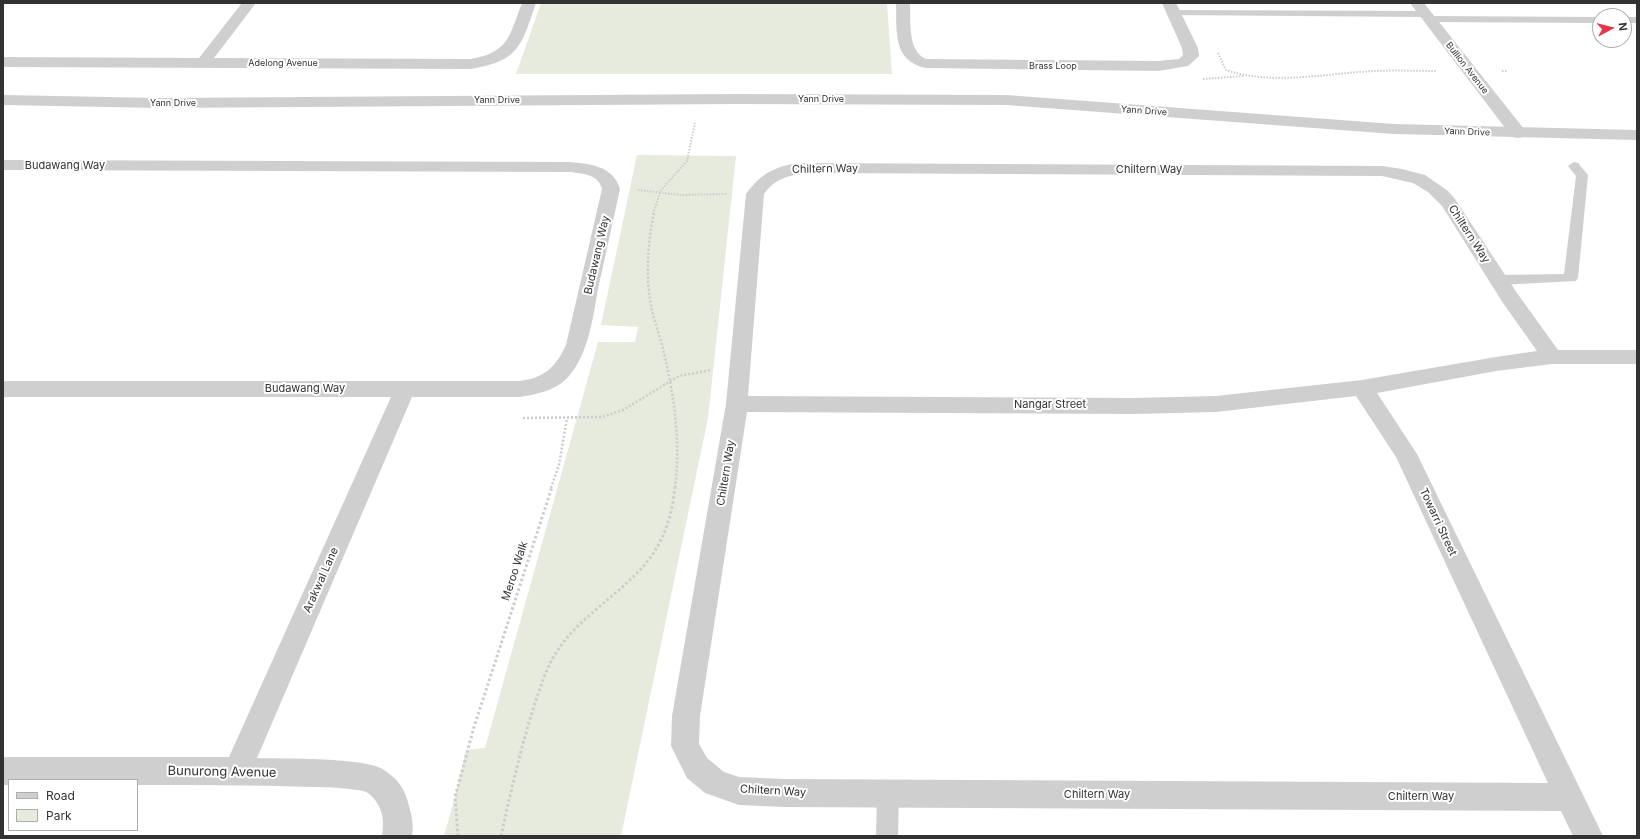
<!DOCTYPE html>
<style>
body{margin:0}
#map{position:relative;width:1640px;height:839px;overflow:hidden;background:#fff;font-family:Inter,sans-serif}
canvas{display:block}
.frame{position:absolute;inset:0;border:4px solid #323232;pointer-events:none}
.legend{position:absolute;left:8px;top:779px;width:130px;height:52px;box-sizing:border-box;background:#fff;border:1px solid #adadad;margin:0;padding:5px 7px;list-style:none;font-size:12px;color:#323232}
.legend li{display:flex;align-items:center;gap:8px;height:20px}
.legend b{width:20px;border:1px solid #adadad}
.north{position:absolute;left:1592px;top:8px;width:40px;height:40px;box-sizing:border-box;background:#fff;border:1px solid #adadad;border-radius:50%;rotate:83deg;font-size:11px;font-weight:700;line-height:16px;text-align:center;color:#323232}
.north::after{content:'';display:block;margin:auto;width:14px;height:18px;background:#ea324d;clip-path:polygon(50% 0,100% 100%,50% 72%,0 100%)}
</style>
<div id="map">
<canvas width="1640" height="839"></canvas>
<div class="frame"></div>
<ul class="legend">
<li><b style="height:5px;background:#cfcfcf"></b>Road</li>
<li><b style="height:11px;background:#e6ebdd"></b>Park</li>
</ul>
<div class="north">N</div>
</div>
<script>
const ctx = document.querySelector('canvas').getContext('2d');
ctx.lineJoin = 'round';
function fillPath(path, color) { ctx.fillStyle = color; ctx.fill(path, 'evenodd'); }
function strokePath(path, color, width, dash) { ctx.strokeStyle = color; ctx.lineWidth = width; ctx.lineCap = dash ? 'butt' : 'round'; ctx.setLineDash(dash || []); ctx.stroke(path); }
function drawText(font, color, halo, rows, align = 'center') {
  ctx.font = font + ' Inter,sans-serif'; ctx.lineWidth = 4; ctx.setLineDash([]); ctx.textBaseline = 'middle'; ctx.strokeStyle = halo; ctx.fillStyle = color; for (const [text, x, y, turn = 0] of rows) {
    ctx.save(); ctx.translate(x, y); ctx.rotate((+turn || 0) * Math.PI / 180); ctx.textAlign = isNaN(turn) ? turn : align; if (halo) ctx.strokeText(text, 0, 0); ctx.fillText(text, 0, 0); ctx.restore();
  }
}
const green = new Path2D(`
 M 541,3 L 887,3 L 892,74 L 516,74 Z
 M 637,155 L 736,156 L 708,418 L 621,836 L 444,836 L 455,797 L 466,750 L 485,748 L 598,342 L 635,342 L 638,327 L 601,325 Z`);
const pathFar2 = new Path2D(`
 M 1218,53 L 1226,70 C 1273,86 1327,73 1375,71 C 1396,70 1417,71 1437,71
 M 1502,71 L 1508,71
 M 1203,79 L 1244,76
 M 638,190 L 681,195 L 727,194
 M 653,214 L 661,190 L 687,161 L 695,123`);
const pathFar1 = new Path2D(`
 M 654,213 C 648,240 646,272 650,299 C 652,316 659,332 663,349 C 674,394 681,442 675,488
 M 523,418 L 602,417 L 623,410 L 679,376 L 711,370
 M 551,488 L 559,465 L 567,418`);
const path = new Path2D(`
 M 458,836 L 455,797 L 474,727 L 552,487
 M 501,836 C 511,791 521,747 535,703 C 541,686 546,668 556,653 C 583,609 638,587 661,540 C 669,524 673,505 675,487`);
const service = new Path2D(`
 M 1174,10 L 1425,11 L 1429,12 L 1429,16 L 1600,17 L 1600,23 L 1429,22 L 1425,21 L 1425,17 L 1170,15 L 1169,13 Z
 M 1624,17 L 1637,17 L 1637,23 L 1624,23 Z
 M 1574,162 L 1578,163 L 1588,175 L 1578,278 L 1576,281 L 1499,285 L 1494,283 L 1492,280 L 1494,277 L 1499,275 L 1564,274 L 1576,176 L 1568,166 Z
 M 888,783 L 895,786 L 899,793 L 898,836 L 876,836 L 877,793 L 881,786 Z`);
const minor = new Path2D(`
 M 242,3 L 256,3 L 214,58 L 470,59 C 509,53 509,36 522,3 L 536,3 C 521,47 519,61 470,69 L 3,67 L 3,57 L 199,58 Z
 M 896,3 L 910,3 C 911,20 907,51 926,59 L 1158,61 L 1179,59 L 1183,55 L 1182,48 L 1162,3 L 1176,3 L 1198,48 L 1199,56 L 1188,66 L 1158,71 L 926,68 C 892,61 897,31 896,3 Z
 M 1410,3 L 1424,3 L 1524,129 L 1526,133 L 1524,137 L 1518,138 L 1512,137 Z
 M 3,160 L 570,162 C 591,164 613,166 620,189 C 613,221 606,253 599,284 C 593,315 590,351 569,376 C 557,390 538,394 520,397 L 412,397 L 257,758 C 283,759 366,757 384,770 C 399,780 405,789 409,806 C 412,817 414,825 412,836 L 382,836 C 385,819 382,804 368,793 C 360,788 322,787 311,787 C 253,785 195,785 137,785 L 137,780 L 9,780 L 9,785 L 3,785 L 3,757 L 229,757 L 391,397 L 3,397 L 3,381 L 520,381 C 544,378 556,367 566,345 L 602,189 C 598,174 584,174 570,172 L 3,170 Z
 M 802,163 L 1382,166 L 1402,169 L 1425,175 L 1448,191 L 1455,199 L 1517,293 L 1558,350 L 1637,350 L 1637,364 L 1552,364 L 1496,371 L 1377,393 L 1417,454 L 1603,836 L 1573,836 L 1561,811 L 784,807 L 739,805 L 705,793 L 687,778 L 671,746 L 672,716 L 726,404 L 746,194 C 761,173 777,165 802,163 ZM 823,173 L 1382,176 L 1413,183 L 1428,192 L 1442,206 L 1503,303 L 1537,351 L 1496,357 L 1362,380 L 1216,396 L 1134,398 L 748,396 L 764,194 C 779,173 799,174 823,173 ZM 1356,396 L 1396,457 L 1548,783 L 784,779 L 739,777 L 724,772 L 707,758 L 699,744 L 700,716 L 747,412 L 1134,414 L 1216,412 Z`);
const tertiary = new Path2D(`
 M 735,94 L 1006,95 L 1394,124 L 1637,130 L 1637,140 L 1394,134 L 1006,105 L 735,104 L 160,108 L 3,105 L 3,95 L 160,98 Z`);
const farStreetnames = [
 ["Adelong Avenue",283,63],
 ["Brass Loop",1053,66],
 ["Bullion Avenue",1467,68,52],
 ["Yann Drive",821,99],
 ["Yann Drive",497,100],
 ["Yann Drive",173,103],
 ["Yann Drive",1144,111,4],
 ["Yann Drive",1467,132,2]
];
const streetNames = [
 ["Budawang Way",65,166],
 ["Chiltern Way",825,169,-1],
 ["Chiltern Way",1149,170],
 ["Chiltern Way",1469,234,57],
 ["Budawang Way",597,255,-77],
 ["Budawang Way",305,389],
 ["Nangar Street",1050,405],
 ["Chiltern Way",726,473,-81],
 ["Towarri Street",1438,522,65],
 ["Meroo Walk",515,571,-72],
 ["Arakwal Lane",321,580,-66],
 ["Chiltern Way",773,791,3],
 ["Chiltern Way",1097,795],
 ["Chiltern Way",1421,797]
];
const nearStreetnames = [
 ["Bunurong Avenue",222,772,1]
];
fillPath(green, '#e6ebdd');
strokePath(pathFar2, '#ccc', 2, [1.5, 1.5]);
strokePath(pathFar1, '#ccc', 2.5, [2, 2]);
strokePath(path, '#ccc', 3, [2.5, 2.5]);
fillPath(service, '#cfcfcf');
fillPath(minor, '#cfcfcf');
fillPath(tertiary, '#cfcfcf');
drawText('9px', '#323232', '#fff', farStreetnames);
drawText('11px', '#323232', '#fff', streetNames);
drawText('13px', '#323232', '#fff', nearStreetnames);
</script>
